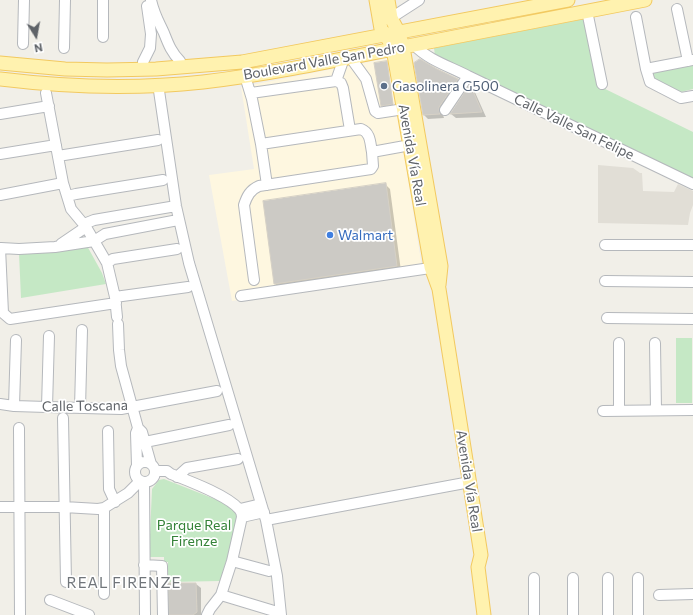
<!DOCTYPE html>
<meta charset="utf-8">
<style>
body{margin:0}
#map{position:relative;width:693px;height:615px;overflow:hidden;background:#f1efe8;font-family:Commissioner,sans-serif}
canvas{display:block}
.north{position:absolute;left:16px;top:16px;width:40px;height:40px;-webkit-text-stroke:3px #fff;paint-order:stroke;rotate:169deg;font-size:11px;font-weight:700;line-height:16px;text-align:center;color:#5f6368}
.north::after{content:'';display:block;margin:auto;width:14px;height:18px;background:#5f6368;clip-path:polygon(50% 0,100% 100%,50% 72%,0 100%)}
</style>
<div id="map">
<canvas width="693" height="615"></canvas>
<div class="north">N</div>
</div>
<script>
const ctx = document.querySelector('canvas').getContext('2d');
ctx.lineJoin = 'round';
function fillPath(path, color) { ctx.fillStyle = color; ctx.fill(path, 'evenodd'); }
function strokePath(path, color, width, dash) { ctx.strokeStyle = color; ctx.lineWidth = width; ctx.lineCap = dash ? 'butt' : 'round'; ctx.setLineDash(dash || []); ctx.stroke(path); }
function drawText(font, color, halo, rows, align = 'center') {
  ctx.font = font + ' Commissioner,sans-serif'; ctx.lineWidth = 3.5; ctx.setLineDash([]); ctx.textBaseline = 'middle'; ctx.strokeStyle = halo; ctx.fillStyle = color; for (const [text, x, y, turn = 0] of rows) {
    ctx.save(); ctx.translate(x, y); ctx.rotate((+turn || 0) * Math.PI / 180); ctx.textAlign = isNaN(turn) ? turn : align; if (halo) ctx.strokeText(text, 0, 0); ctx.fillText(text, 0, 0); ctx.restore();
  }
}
const commercial = new Path2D(`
 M 389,58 L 423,274 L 232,301 L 209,175 L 254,169 L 241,87 Z`);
const education = new Path2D(`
 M 598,165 L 633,168 L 640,173 L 642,173 L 643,191 L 674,192 L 678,184 L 693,191 L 693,205 L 690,213 L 688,225 L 598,223 Z`);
const green = new Path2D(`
 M 584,19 L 597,85 L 693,132 L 693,180 L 435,56 L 434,48 Z
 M 693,65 L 693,89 L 681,92 L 654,79 L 653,73 Z
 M 86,244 L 102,273 L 106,284 L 21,298 L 19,253 Z
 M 676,338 L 692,338 L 692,403 L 676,403 Z
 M 164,479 L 230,505 L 236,513 L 238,523 L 220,581 L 168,582 L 168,562 L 164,562 L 164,557 L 149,557 L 152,489 L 159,480 Z`);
const shadow = new Path2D(`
 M 387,63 L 393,105 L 382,106 Z
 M 436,69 L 458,79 L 462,84 L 444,111 L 443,115 L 444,118 L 428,119 L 424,115 Z
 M 470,86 L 474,90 L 486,117 L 456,118 L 451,114 Z
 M 385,184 L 390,189 L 401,271 L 280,289 L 275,284 L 264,202 Z
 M 170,584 L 196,584 L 201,588 L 201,615 L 170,615 Z`);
const building = new Path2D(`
 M 420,59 L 437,69 L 458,79 L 439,107 L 439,110 L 440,114 L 423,115 L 414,63 Z
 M 387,61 L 393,104 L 381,106 L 374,63 Z
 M 470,84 L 482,112 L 450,114 Z
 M 386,183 L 397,266 L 274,284 L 263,201 Z
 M 169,583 L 196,583 L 197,612 L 193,615 L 169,615 Z`);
const minor = new Path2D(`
 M 151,0 C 154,14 158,20 164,33 C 168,43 171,52 180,61
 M 677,9 L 688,61
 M 587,11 L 602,84
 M 636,17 L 646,69 L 650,82 L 681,98 L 693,96
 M 391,18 L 419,0
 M 103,37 L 103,0
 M 23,44 L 24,0
 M 414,45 C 428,60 451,67 468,76 L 693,184
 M 64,48 L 65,0
 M 350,57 L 366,79 L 375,111 L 378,113 L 404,109
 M 143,62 L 150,48 L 151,34 L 147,6
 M 646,69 L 693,60
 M 245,76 L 252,99 L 261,144 L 361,129 C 371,133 370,143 372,152 L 416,144
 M 336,81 L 344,58
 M 158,84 L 176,206 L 189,263 L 266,520 L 277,576 L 281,615
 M 46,93 L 63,183 L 71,209 L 86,227 L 107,263 L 115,297 L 117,317
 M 251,93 L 336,81 L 341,83 L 343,88 L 350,130
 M 445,110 L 468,76
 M 0,114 L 49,106
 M 261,144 L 267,185
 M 0,154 L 56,145
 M 58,156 L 158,140
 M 0,195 L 63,183
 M 67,196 L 76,194 L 163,180
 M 84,224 L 94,220 L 176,206
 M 61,244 L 86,227
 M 605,245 L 693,245
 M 0,248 L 3,313 L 10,319 L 116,303
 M 1,248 L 19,249 L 55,247 L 94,241 L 105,234 L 178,220
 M 107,263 L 113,259 L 177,249
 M 254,280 L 244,205 C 247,196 250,190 259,186 L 371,169 L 373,166 L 372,152
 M 605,281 L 693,282
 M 241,296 L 437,267
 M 115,297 L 188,287
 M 607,318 L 693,319
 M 118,324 L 119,350 L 121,366 L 138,428 L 142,432 L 151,464
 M 619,343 L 619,410
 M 655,343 L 656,410
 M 0,404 L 14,406 L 47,407 L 121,409 L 217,391
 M 14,406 L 16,340
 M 47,407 L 49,336
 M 80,408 L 82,330
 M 603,411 L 693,410
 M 63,418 L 66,582
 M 19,428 L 20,615
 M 108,431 L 109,489 L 115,502
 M 145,442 L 229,425
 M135 472a10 10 0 1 1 20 0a10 10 0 1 1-20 0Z
 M 137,465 L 136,433 L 138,428
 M 155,471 L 167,471 L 171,474 C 189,481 227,495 239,509 C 241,511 242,514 242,517 L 232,561 L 221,595 L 210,609 L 207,615
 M 177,477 L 187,468 L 238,459
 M 144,482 L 145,615
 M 1,507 L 64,507 L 98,509 L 104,508 L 128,493 L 140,481
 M 104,508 L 104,594
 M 240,509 L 261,504
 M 242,517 L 264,512
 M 266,520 L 470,482
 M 232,561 L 269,571
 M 144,565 L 162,566 L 163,615
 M 221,595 L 274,611
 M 659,595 L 693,594
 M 50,600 L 89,615
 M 534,615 L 534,578
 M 573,615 L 573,578
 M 608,615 L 608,578
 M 638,615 L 638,578`);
const major = new Path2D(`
 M 376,0 L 381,29 L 390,42 L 393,49 L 431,267 L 439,289 L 481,555 L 478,567 L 484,615
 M 388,0 L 391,18 L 399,33 L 403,47 L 441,266 L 439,285
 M 0,63 L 65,69 L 107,70 L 156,69 L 242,62 L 568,0
 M 0,79 C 65,87 138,89 203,82 C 270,74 337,60 403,47 C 484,31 564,16 645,0`);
const markers = [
 [384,86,4,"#5c6f8a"],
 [330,235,4,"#3f7fe0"]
];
const streetNames = [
 ["Boulevard Valle San Pedro",324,61,-10],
 ["Calle Valle San Felipe",574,127,26],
 ["Avenida Vía Real",412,155,80],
 ["Calle Toscana",85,406,-1],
 ["Avenida Vía Real",469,481,81]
];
const serviceNames = [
 ["Gasolinera G500",392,86]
];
const shopNames = [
 ["Walmart",338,235]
];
const parkNames = [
 ["Parque Real",194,525],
 ["Firenze",194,541]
];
const neighbourhoodNames = [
 ["REAL FIRENZE",124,583]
];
fillPath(commercial, '#fef7e0');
fillPath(education, '#e1ded6');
fillPath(green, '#c5e8c5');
fillPath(shadow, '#0003');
fillPath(building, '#cccac5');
strokePath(building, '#d6d1c6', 1);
strokePath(minor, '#b5b8bc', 12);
strokePath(major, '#f2c960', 15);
strokePath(minor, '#fff', 10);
strokePath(major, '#fff2af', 13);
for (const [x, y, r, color] of markers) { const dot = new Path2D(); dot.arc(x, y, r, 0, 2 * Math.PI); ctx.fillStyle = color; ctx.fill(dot); strokePath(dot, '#fff', 1.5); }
drawText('14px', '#5f6368', '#fff', streetNames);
drawText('14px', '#4e5e75', '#fff', serviceNames, 'left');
drawText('14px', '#366cbe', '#fff', shopNames, 'left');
drawText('14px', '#348238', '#fff', parkNames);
ctx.letterSpacing = '1px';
drawText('15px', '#70757a', '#fff', neighbourhoodNames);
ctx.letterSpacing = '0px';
</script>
